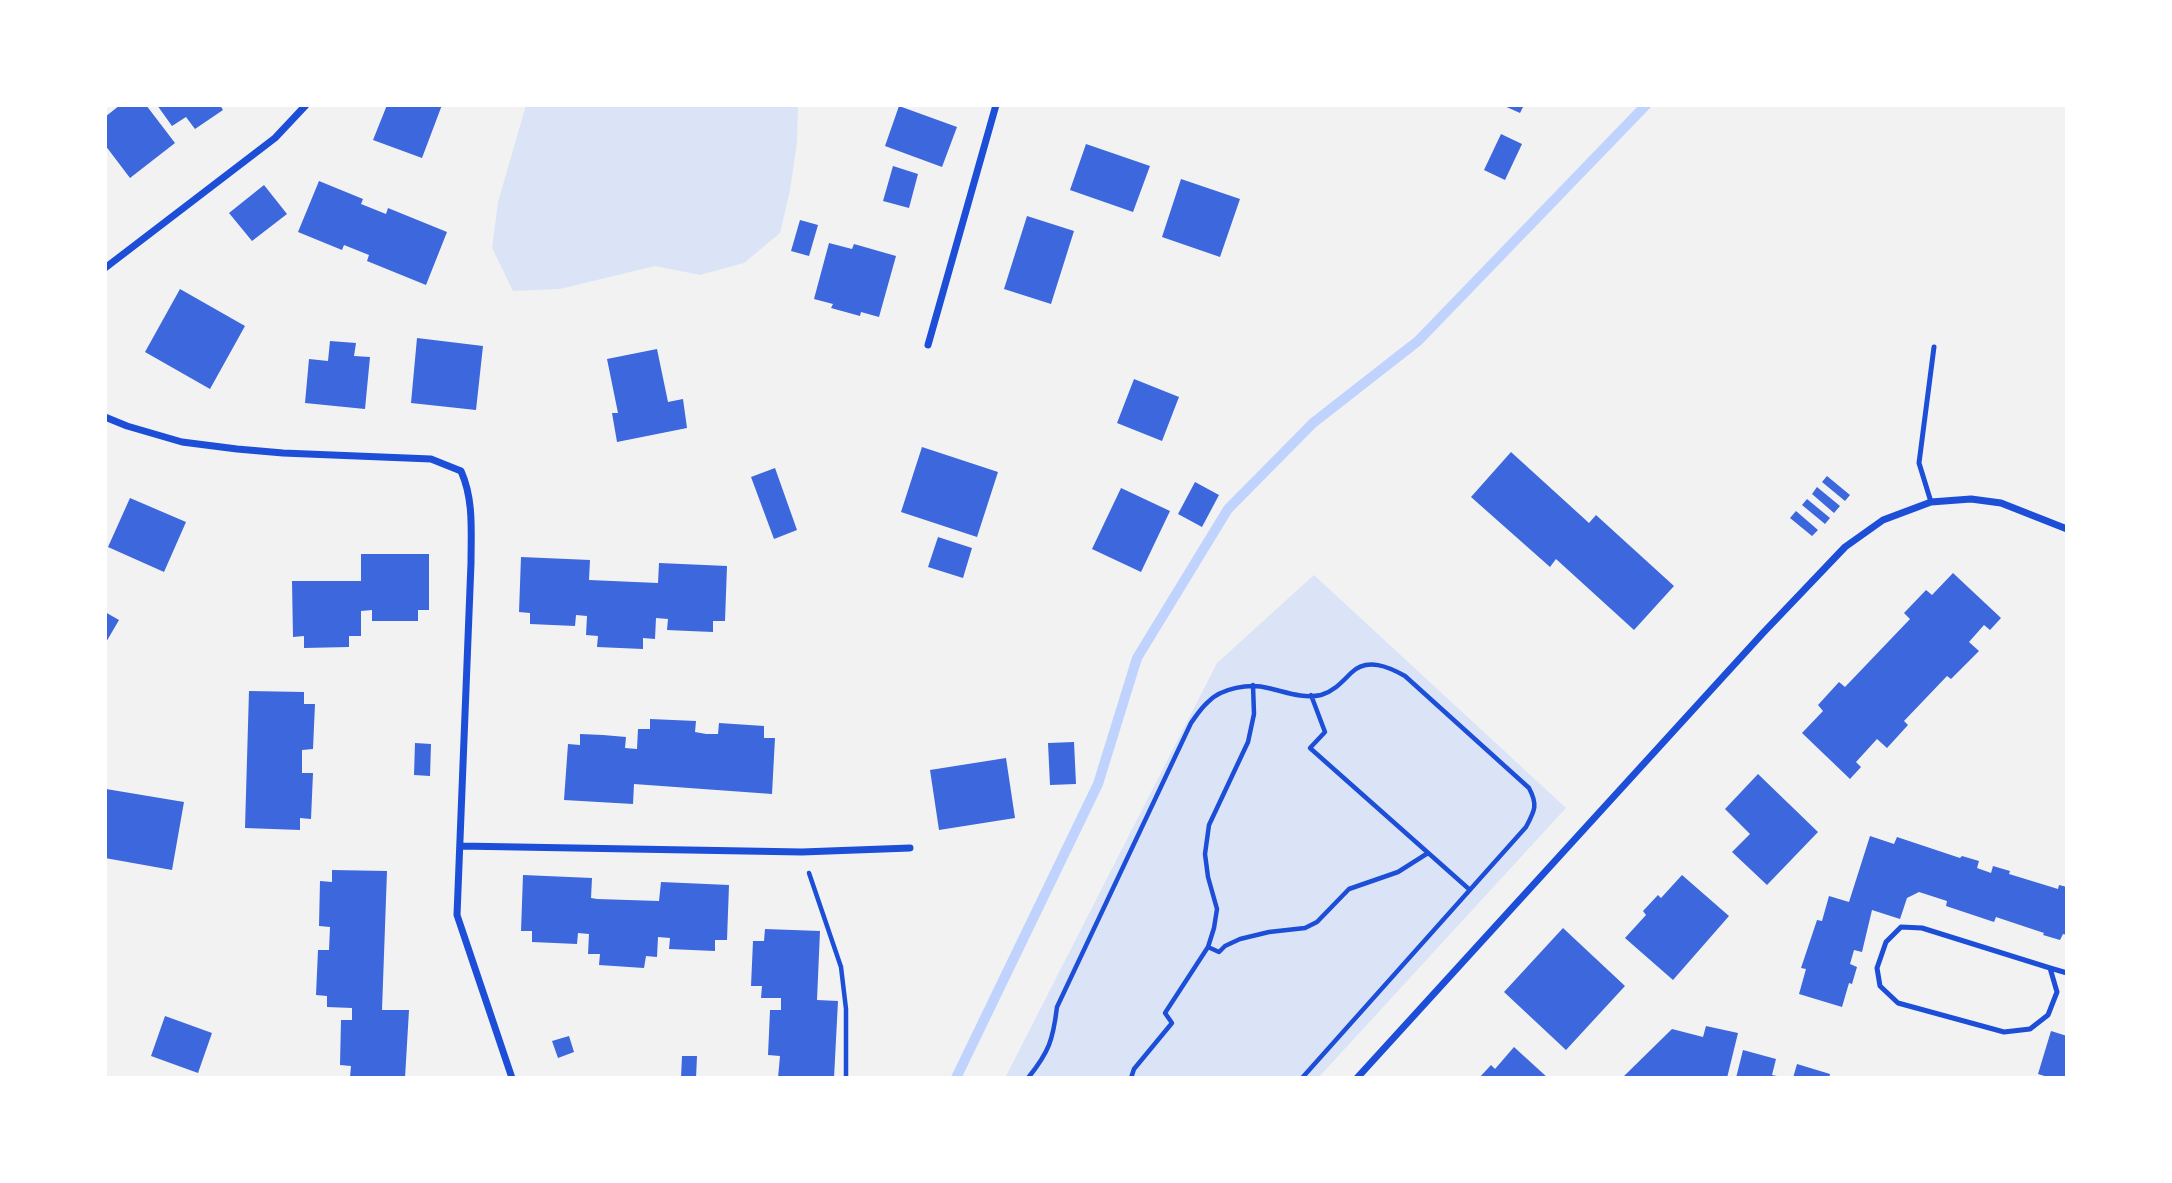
<!DOCTYPE html>
<style>
body{margin:0}
#map{position:relative;width:2172px;height:1183px;overflow:hidden;background:#f2f2f2;font-family:Mulish,sans-serif}
canvas{display:block}
.frame{position:absolute;inset:0;border:107px solid #fff;pointer-events:none}
</style>
<div id="map">
<canvas width="2172" height="1183"></canvas>
<div class="frame"></div>
</div>
<script>
const ctx = document.querySelector('canvas').getContext('2d');
ctx.lineJoin = 'round';
function fillPath(path, color) { ctx.fillStyle = color; ctx.fill(path, 'evenodd'); }
function strokePath(path, color, width, dash) { ctx.strokeStyle = color; ctx.lineWidth = width; ctx.lineCap = dash ? 'butt' : 'round'; ctx.setLineDash(dash || []); ctx.stroke(path); }
const green = new Path2D(`
 M 526,105 L 798,105 L 797,142 L 790,190 L 780,233 L 744,263 L 700,275 L 655,266 L 560,289 L 513,291 L 492,248 L 498,202 Z
 M 1314,575 L 1566,808 L 1318,1078 L 1005,1078 L 1217,663 Z`);
const stream = new Path2D(`
 M 956,1078 L 1098,784 L 1137,658 L 1228,509 L 1313,423 L 1418,341 L 1646,105`);
const building = new Path2D(`
 M 120,105 L 146,105 L 175,143 L 130,178 L 105,145 L 105,117 Z
 M 157,105 L 220,105 L 223,110 L 195,129 L 186,117 L 172,126 Z
 M 387,105 L 442,105 L 422,158 L 373,140 Z
 M 1502,105 L 1524,105 L 1520,113 Z
 M 899,106 L 957,127 L 942,167 L 885,146 Z
 M 1501,134 L 1522,144 L 1505,180 L 1484,170 Z
 M 1086,144 L 1150,166 L 1133,212 L 1070,190 Z
 M 893,166 L 918,174 L 909,208 L 883,201 Z
 M 1181,179 L 1240,199 L 1220,257 L 1162,237 Z
 M 319,181 L 363,199 L 361,204 L 386,214 L 388,208 L 447,232 L 426,285 L 367,261 L 369,255 L 344,245 L 342,250 L 298,232 Z
 M 264,185 L 287,214 L 252,241 L 229,213 Z
 M 1027,216 L 1074,231 L 1051,304 L 1004,289 Z
 M 800,220 L 818,225 L 809,256 L 791,251 Z
 M 829,243 L 852,249 L 854,244 L 896,256 L 879,317 L 861,312 L 860,316 L 831,308 L 833,304 L 814,299 Z
 M 180,289 L 245,326 L 210,389 L 145,352 Z
 M 417,338 L 483,346 L 476,410 L 411,403 Z
 M 330,341 L 356,343 L 354,356 L 370,357 L 365,409 L 305,403 L 309,359 L 328,361 Z
 M 657,349 L 668,402 L 683,399 L 687,428 L 617,442 L 612,413 L 618,413 L 607,359 Z
 M 1134,379 L 1179,397 L 1162,441 L 1117,423 Z
 M 922,447 L 998,472 L 977,537 L 901,512 Z
 M 1511,452 L 1589,523 L 1596,515 L 1674,586 L 1634,630 L 1556,559 L 1550,567 L 1471,497 Z
 M 775,468 L 797,530 L 774,539 L 751,477 Z
 M 1827,476 L 1850,495 L 1845,501 L 1822,482 Z
 M 1195,482 L 1219,495 L 1202,527 L 1178,514 Z
 M 1817,487 L 1840,506 L 1834,513 L 1812,494 Z
 M 1121,488 L 1170,511 L 1141,572 L 1092,549 Z
 M 130,498 L 186,522 L 164,572 L 108,547 Z
 M 1807,499 L 1830,518 L 1825,524 L 1802,505 Z
 M 1796,511 L 1818,530 L 1812,536 L 1790,518 Z
 M 938,537 L 972,548 L 963,578 L 928,567 Z
 M 361,554 L 429,554 L 429,610 L 418,610 L 418,621 L 372,621 L 372,610 L 361,611 L 361,636 L 349,636 L 349,647 L 304,648 L 304,636 L 293,637 L 292,581 L 361,581 Z
 M 521,557 L 590,560 L 589,580 L 658,583 L 659,563 L 727,566 L 725,621 L 713,621 L 713,632 L 689,631 L 667,630 L 668,619 L 656,618 L 655,639 L 643,638 L 643,649 L 597,647 L 598,636 L 586,635 L 587,616 L 576,615 L 575,626 L 530,624 L 530,613 L 519,612 Z
 M 1953,573 L 2001,618 L 1990,630 L 1984,625 L 1969,642 L 1979,651 L 1951,679 L 1947,676 L 1904,721 L 1908,725 L 1887,748 L 1877,739 L 1856,762 L 1861,767 L 1850,779 L 1802,733 L 1823,711 L 1818,705 L 1839,682 L 1845,687 L 1910,619 L 1904,613 L 1926,590 L 1932,595 Z
 M 105,612 L 119,620 L 105,644 Z
 M 249,691 L 304,692 L 304,704 L 315,704 L 313,749 L 302,750 L 302,773 L 313,773 L 311,819 L 300,818 L 300,830 L 245,828 Z
 M 650,719 L 696,721 L 695,732 L 706,734 L 718,734 L 719,723 L 764,726 L 764,738 L 775,738 L 772,794 L 634,784 L 633,804 L 564,800 L 568,744 L 580,745 L 580,734 L 603,735 L 626,737 L 625,748 L 637,749 L 638,729 L 650,729 Z
 M 1074,742 L 1076,784 L 1050,785 L 1048,743 Z
 M 415,743 L 431,744 L 430,776 L 414,775 Z
 M 1006,758 L 1015,818 L 939,830 L 930,770 Z
 M 1758,774 L 1818,832 L 1767,885 L 1732,852 L 1750,834 L 1725,809 Z
 M 106,789 L 184,802 L 172,870 L 105,858 Z
 M 1870,836 L 1894,844 L 1897,837 L 1960,858 L 1962,856 L 1979,861 L 1977,868 L 1991,873 L 1993,866 L 2010,871 L 2009,874 L 2058,889 L 2059,885 L 2067,887 L 2067,935 L 2063,934 L 2060,940 L 2043,935 L 2044,933 L 1996,917 L 1994,922 L 1946,906 L 1947,901 L 1919,892 L 1907,898 L 1900,919 L 1872,910 L 1862,952 L 1854,950 L 1850,964 L 1857,967 L 1852,984 L 1849,983 L 1842,1007 L 1799,994 L 1806,969 L 1801,968 L 1817,920 L 1822,921 L 1829,896 L 1849,902 Z
 M 332,870 L 387,871 L 382,1010 L 409,1010 L 405,1078 L 350,1077 L 351,1066 L 340,1065 L 341,1020 L 352,1020 L 352,1008 L 327,1007 L 327,996 L 316,995 L 318,950 L 329,950 L 330,927 L 319,926 L 320,881 L 332,882 Z
 M 523,875 L 592,878 L 591,898 L 597,899 L 659,901 L 661,882 L 729,885 L 727,940 L 715,940 L 715,951 L 669,949 L 670,938 L 658,937 L 657,957 L 646,956 L 644,968 L 599,965 L 600,954 L 588,954 L 589,934 L 578,933 L 577,944 L 532,942 L 532,931 L 521,931 Z
 M 1682,875 L 1729,916 L 1673,980 L 1625,938 L 1646,915 L 1643,911 L 1658,895 L 1661,898 Z
 M 1563,928 L 1625,986 L 1566,1050 L 1504,992 Z
 M 765,929 L 820,931 L 817,1000 L 838,1001 L 834,1078 L 778,1078 L 780,1056 L 768,1055 L 769,1033 L 770,1010 L 781,1010 L 781,998 L 761,998 L 762,986 L 751,986 L 753,941 L 764,941 Z
 M 165,1016 L 212,1033 L 198,1073 L 151,1056 Z
 M 1706,1026 L 1738,1033 L 1727,1078 L 1622,1078 L 1672,1029 L 1703,1037 Z
 M 2051,1031 L 2067,1036 L 2067,1078 L 2051,1078 L 2038,1074 Z
 M 569,1036 L 574,1052 L 558,1058 L 552,1041 Z
 M 1514,1047 L 1548,1078 L 1479,1078 L 1491,1065 L 1495,1069 Z
 M 1743,1050 L 1776,1059 L 1772,1075 L 1777,1076 L 1777,1078 L 1736,1078 Z
 M 682,1056 L 697,1056 L 696,1078 L 681,1078 Z
 M 1797,1064 L 1830,1074 L 1829,1078 L 1793,1078 Z`);
const path = new Path2D(`
 M 1311,695 L 1325,732 L 1310,748 L 1470,890
 M 809,873 L 841,967 L 846,1009 L 846,1078
 M 1208,947 L 1219,952 L 1225,946 L 1240,939 L 1269,932 L 1305,928 L 1317,922 L 1349,889 L 1398,872 L 1428,853
 M 1028,1078 C 1049,1052 1053,1040 1057,1007 L 1191,723 C 1196,716 1201,708 1208,702 C 1221,688 1250,683 1268,688 C 1286,692 1303,699 1321,695 C 1334,691 1342,682 1351,673 C 1367,657 1389,667 1405,676 L 1529,788 C 1538,805 1535,810 1526,827 L 1302,1078
 M 1131,1078 L 1134,1069 L 1172,1023 L 1165,1013 L 1208,947 L 1214,928 L 1217,909 L 1208,877 L 1205,854 L 1209,825 L 1248,742 L 1254,714 L 1253,685`);
const service = new Path2D(`
 M 1931,502 L 1919,463 L 1934,347
 M 2050,968 L 2057,992 L 2048,1015 L 2030,1029 L 2004,1032 L 1898,1003 L 1880,986 L 1877,968 L 1886,942 L 1901,927 L 1922,928 L 2050,968 L 2067,973`);
const minor = new Path2D(`
 M 105,268 L 275,138 L 306,105
 M 928,345 L 996,105
 M 105,417 L 127,426 L 182,442 L 237,449 L 283,453 L 431,459 L 461,471 C 474,500 471,532 471,563 L 457,915 L 512,1078
 M 460,846 L 802,852 L 910,848
 M 1357,1078 L 1763,633 L 1845,547 L 1883,520 L 1931,502 L 1971,499 L 2001,503 L 2067,529`);
fillPath(green, '#dbe4f7');
strokePath(stream, '#bfd3fe', 10);
fillPath(building, '#3d67dc');
strokePath(path, '#1d4ed8', 4.5);
strokePath(service, '#1d4ed8', 5);
strokePath(minor, '#1d4ed8', 7);
</script>
